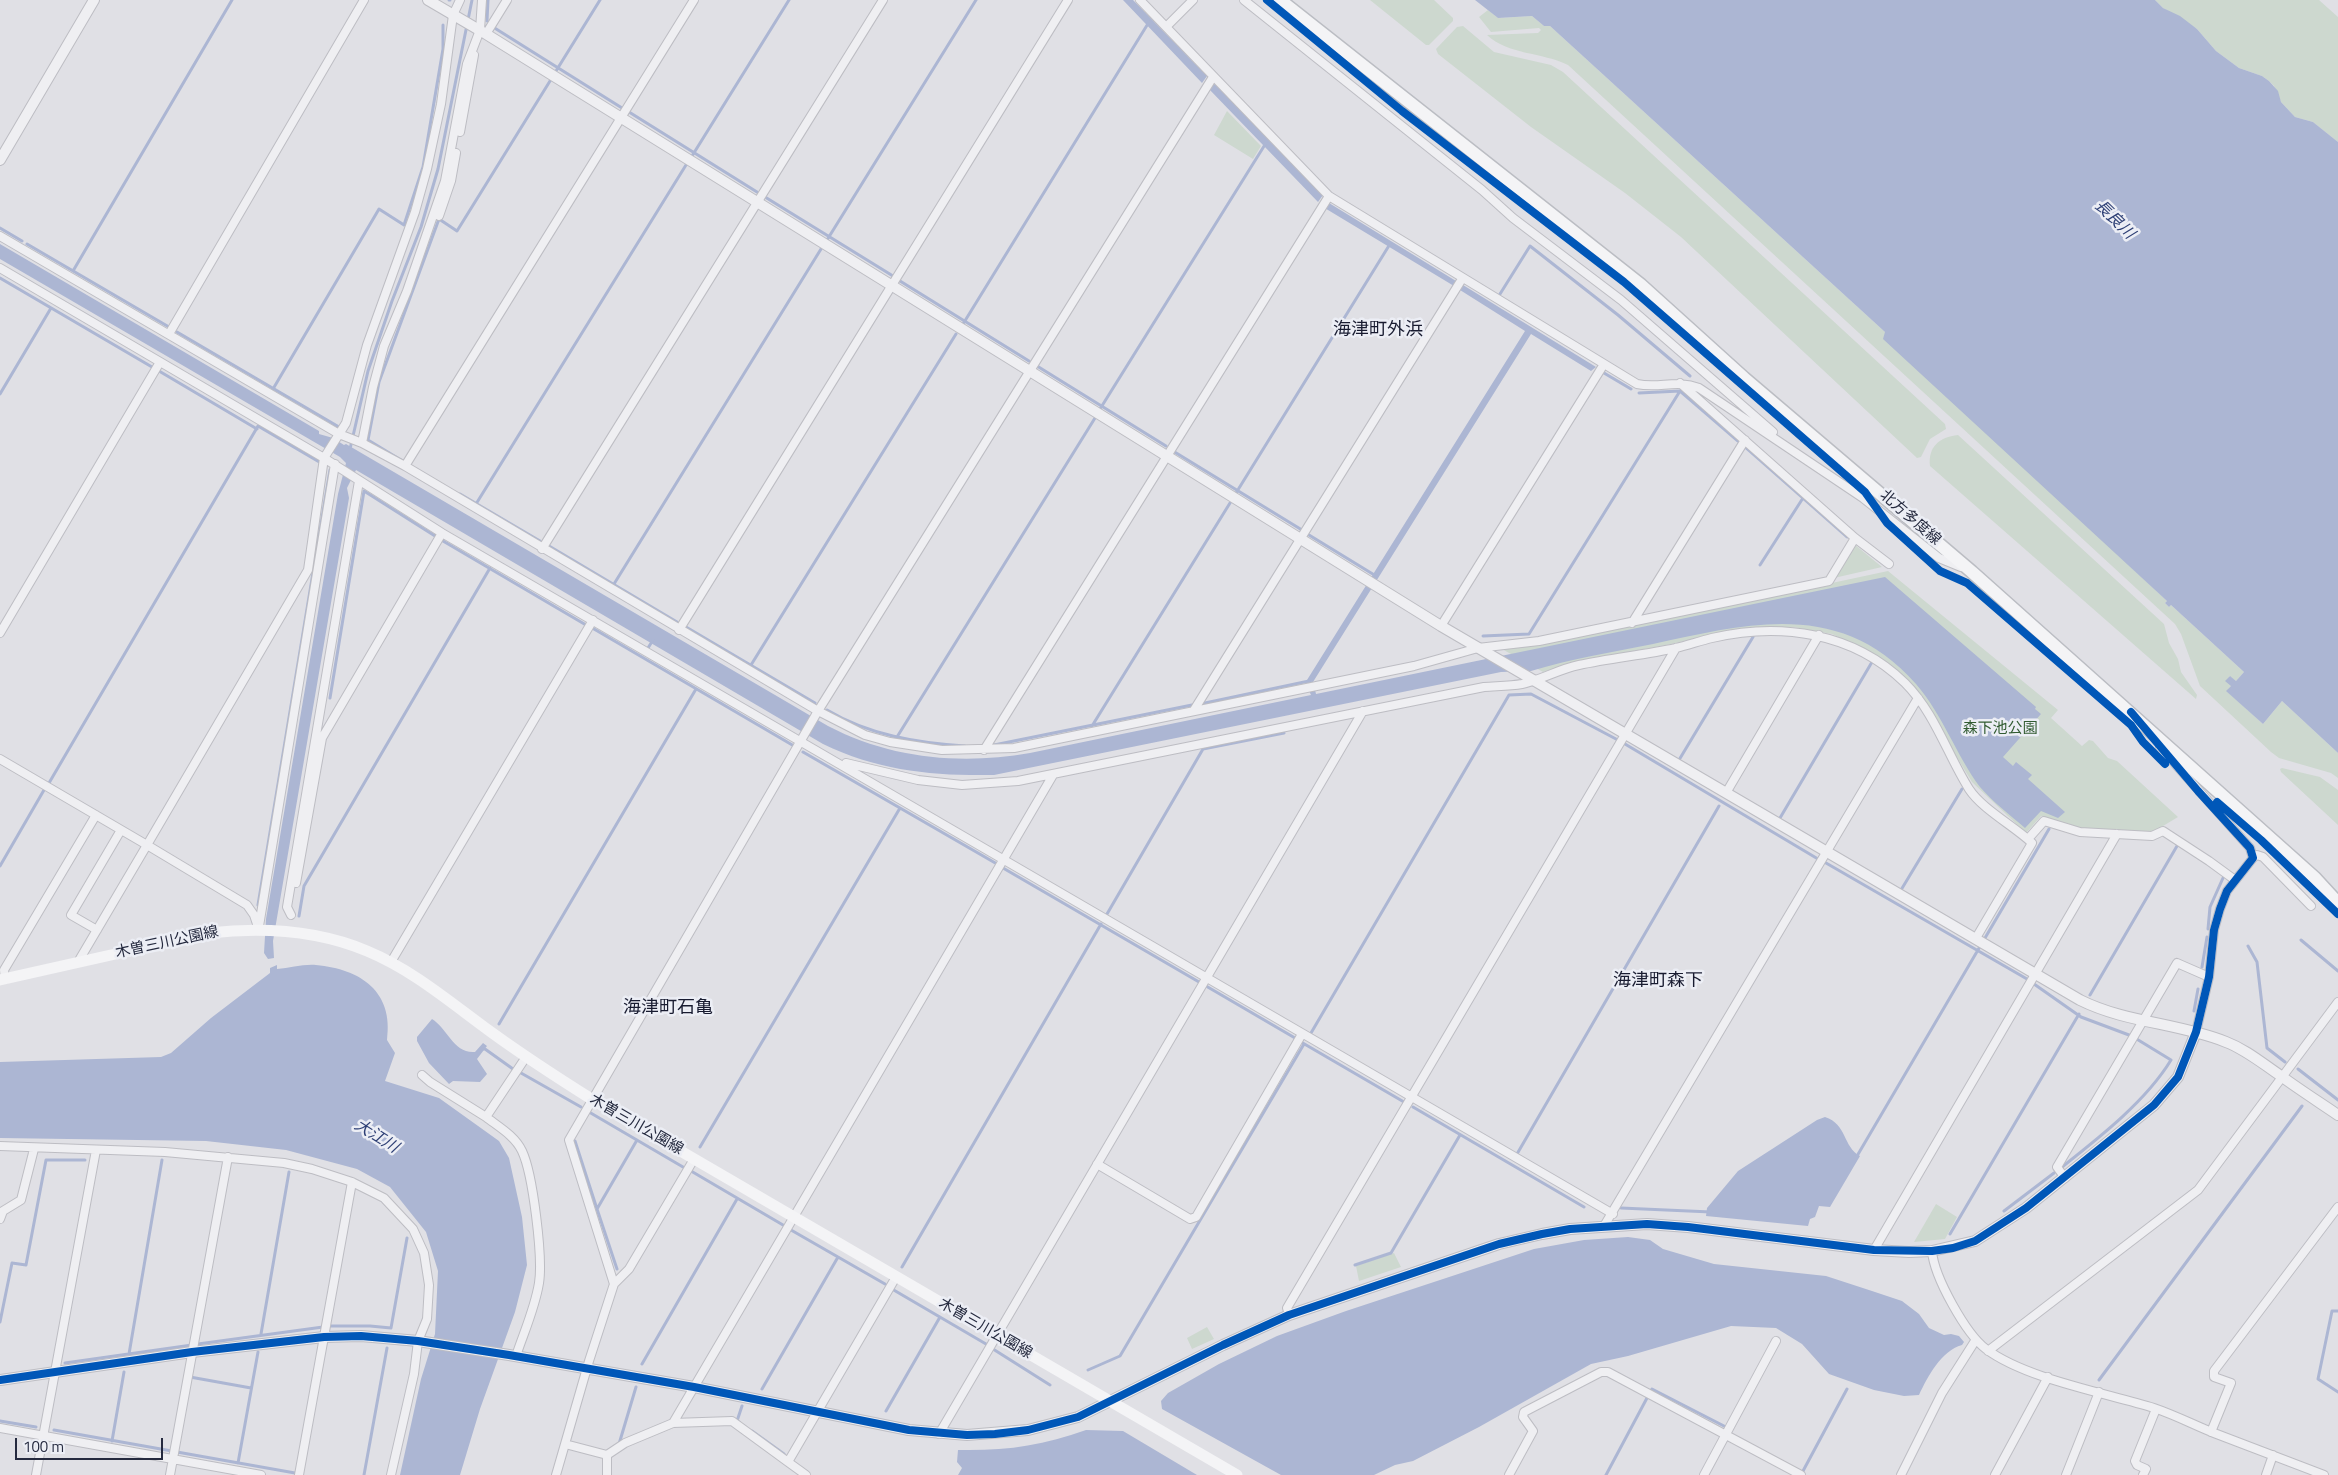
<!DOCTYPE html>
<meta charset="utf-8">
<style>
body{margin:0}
#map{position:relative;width:2338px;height:1475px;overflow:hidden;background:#e0e0e5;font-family:"Titillium Web",sans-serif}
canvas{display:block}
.scale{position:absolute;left:15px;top:1438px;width:148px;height:22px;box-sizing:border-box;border:2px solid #252a3f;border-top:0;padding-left:6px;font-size:15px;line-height:18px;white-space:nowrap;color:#252a3f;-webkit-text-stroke:4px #eceef5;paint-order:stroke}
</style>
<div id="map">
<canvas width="2338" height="1475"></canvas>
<div class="scale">100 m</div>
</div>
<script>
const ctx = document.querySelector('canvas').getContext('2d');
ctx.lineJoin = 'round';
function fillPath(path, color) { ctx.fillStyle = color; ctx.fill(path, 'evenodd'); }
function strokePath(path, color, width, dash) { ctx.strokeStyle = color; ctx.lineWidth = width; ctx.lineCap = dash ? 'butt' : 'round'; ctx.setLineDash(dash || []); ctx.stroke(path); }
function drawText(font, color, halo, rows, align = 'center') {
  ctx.font = font + ' "Titillium Web","Noto Sans JP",sans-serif'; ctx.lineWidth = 5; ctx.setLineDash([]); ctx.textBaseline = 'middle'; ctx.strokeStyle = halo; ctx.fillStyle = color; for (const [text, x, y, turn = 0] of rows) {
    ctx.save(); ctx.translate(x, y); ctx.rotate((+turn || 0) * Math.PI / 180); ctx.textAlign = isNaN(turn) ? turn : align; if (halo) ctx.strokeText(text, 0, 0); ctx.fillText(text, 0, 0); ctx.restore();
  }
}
const green = new Path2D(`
 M 1370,0 L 1434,0 L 1453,18 L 1453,21 L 1429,45 L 1426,45 Z
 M 2155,0 L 2319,0 L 2338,17 L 2338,142 L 2313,122 L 2295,117 L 2281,102 L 2274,86 L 2269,81 L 2262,76 L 2239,68 L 2216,51 L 2197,29 L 2163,8 Z
 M 1488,10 L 1498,18 L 1532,16 L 1544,26 L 1550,26 L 1885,332 L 2167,601 L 2165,603 L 2169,607 L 2171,605 L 2244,672 L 2236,681 L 2229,676 L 2231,686 L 2227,691 L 2263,724 L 2282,701 L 2338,753 L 2338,778 L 2331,773 L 2279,758 L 2271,752 L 2200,686 L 2181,634 L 2175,624 L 1568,65 C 1542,52 1508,55 1487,35 L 1538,33 L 1541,30 L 1539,28 L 1491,32 L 1479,17 Z
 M 1463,26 L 1494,52 L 1551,65 L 1563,72 L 1945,424 L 1946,429 L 1930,439 L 1921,457 L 1917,458 L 1681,237 L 1625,193 L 1531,127 L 1438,54 L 1436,49 L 1457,27 Z
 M 1227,111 L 1261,146 L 1253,159 L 1214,135 Z
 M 1958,435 L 2164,624 L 2169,643 L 2178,659 L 2181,672 L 2197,695 L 2196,699 L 1930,466 C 1928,447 1939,437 1958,435 Z
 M 1854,544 L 1882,567 L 1834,578 Z
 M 1888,571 L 2058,710 L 2051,718 L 2082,746 L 2089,740 L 2093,741 L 2108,758 L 2117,761 L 2178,817 L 2153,832 L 2081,830 L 2041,816 L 2026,833 L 1972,782 L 1919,695 L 1860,647 L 1832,634 L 1793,627 L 1754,628 L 1711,634 L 1676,643 L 1575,662 L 1543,672 L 1502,649 L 1541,644 L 1612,630 Z
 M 2282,768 L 2320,777 L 2338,790 L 2338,825 L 2281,772 L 2280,769 Z
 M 1936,1204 L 1957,1217 L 1945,1239 L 1914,1242 Z
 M 1394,1253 L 1401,1267 L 1359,1281 L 1356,1266 Z
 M 1207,1327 L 1214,1339 L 1192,1349 L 1187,1338 Z`);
const water = new Path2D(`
 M 1123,0 L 1133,0 L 1207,76 L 1202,83 Z
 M 1475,0 L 2155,0 L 2163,8 L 2180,16 L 2197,29 L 2216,51 L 2239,68 L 2262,76 L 2269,81 L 2278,91 L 2281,102 L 2295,117 L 2313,122 L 2338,142 L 2338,753 L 2282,701 L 2263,724 L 2226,691 L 2231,686 L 2225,681 L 2230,676 L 2236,681 L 2244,672 L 2171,605 L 2169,607 L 2165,603 L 2167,601 L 1883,339 L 1885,332 L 1550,26 L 1544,26 L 1532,16 L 1498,18 Z
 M 1215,84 L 1323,195 L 1318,202 L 1208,88 Z
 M 1329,203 L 1456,281 L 1454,286 L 1323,207 Z
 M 0,244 L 319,431 L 319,434 L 333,438 L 344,445 L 346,444 L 828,726 C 891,759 962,765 1030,753 L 1311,695 L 1306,684 L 1307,680 L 1525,331 L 1460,290 L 1463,285 L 1596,367 L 1591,371 L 1531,334 L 1313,682 L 1316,694 L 1885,577 L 2036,707 L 2035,709 L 2041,714 L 2003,757 L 2013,766 L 2016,762 L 2032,775 L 2028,779 L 2065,812 L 2058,818 L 2041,811 L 2025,828 C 2010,815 1993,802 1980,787 C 1956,755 1943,715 1916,684 C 1841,599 1750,623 1653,644 C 1612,652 1571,659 1531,671 L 1501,672 L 994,775 C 933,776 879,771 823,744 L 356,470 L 347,488 L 349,498 L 273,941 L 274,958 L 268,959 L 264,953 L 266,919 L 338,494 L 346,463 L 340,457 L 0,259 Z
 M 277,965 L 277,969 C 290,968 303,964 316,965 C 361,969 394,992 387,1040 L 395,1053 L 385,1081 L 439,1098 L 499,1141 L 509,1158 L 522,1217 L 527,1265 L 515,1312 L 480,1409 L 460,1475 L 400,1475 L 421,1379 L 435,1334 L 438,1271 L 426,1232 L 390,1187 L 357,1169 L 286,1150 L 206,1141 L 0,1138 L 0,1062 L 161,1057 L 171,1053 L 211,1018 L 270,973 L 270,968 Z
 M 432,1019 C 447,1028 454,1054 475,1052 L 483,1043 L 487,1046 L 477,1059 L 487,1074 L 480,1082 L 453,1081 L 449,1084 L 429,1063 L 417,1041 L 417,1037 Z
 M 1825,1117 C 1847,1124 1843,1147 1860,1156 L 1830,1207 L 1819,1206 L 1815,1217 L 1810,1219 L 1808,1226 L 1706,1216 L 1707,1208 L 1738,1171 L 1817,1120 Z
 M 1628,1237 L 1650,1240 L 1663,1249 L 1714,1264 L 1826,1276 L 1872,1291 L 1902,1301 L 1919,1314 L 1929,1328 L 1944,1335 L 1951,1334 L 1959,1336 L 1964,1342 L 1962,1345 C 1941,1351 1928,1376 1919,1395 L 1904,1396 L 1874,1390 L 1829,1374 L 1802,1344 L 1776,1328 L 1731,1326 L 1628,1356 L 1591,1364 L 1479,1427 L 1413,1461 L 1395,1465 L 1374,1475 L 1281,1475 L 1162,1409 L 1161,1401 L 1168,1393 L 1219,1364 L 1277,1336 L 1346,1311 L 1534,1249 L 1584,1240 Z
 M 1086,1430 L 1123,1431 L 1197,1475 L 958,1475 L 962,1468 L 957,1462 L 958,1450 C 1004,1451 1042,1446 1086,1430 Z`);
const stream = new Path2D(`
 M 449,0 L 450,0
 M 487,21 L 488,0
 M 493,27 L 622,108
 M 556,71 L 600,0
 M 629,112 L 757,192
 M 692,156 L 789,0
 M 765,197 L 893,276
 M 0,228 L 22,241
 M 827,240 L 976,0
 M 27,244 L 169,327
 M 73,271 L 232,0
 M 0,278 L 152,367
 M 900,281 L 1029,361
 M 1500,294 L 1530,246 L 1618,315 L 1690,376
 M 963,324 L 1149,22
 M 177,332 L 339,427
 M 1037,366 L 1166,446
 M 159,371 L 257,429
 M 1604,373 L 1631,389
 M 273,389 L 379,209 L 404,225 L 423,167 L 443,49 L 443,25
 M 1639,393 L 1680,391 L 1738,441
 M 0,394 L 51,308
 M 1100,409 L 1266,143
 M 1745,447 L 1847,537
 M 350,449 L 368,371 L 392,301 L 421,227 L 438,169 L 472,0
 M 1173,451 L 1302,530
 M 401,460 L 368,440 L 379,382 L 439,219 L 457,231 L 550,81
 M 1236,493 L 1390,244
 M 460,494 L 540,541
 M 476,504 L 686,165
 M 1309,535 L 1376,576
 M 443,541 L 586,625
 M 549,546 L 677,622
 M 1760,565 L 1803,498
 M 614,584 L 821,249
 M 686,627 L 815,703
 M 594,629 L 794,746
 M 1483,636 L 1529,634 L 1680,391
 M 648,648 L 653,640
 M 751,665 L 956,334
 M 330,698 L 364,491 L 435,536
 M 1205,703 L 1309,681
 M 827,710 C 869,735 917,743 965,746
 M 1092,726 L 1230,503
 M 897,737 L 1095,418
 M 1625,744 L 1818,859
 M 994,745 L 1192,705
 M 803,752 L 997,864
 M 1679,760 L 1753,637
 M 49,783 L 258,426 L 321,463
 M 1780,818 L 1872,662
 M 1826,863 L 2027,979
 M 0,866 L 44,790
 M 1003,868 L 1199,982
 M 1901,890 L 1962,789
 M 258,905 L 330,470
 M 1107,914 L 1203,749 L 1284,733
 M 299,916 L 304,886 L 490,568
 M 2208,929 L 2210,907 L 2223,878
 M 2301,940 L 2338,971
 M 2248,946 L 2257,962 L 2267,1048 L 2285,1062
 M 2202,967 L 2207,937
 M 2034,984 L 2081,1017 L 2129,1035
 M 1206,986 L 1295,1038
 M 2090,995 L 2177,846
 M 2194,1011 L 2198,989
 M 499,1024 L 696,689
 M 1311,1033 L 1509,695 L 1531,694 L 1616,739
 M 1301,1042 L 1404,1102
 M 482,1049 L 485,1049 L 513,1069
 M 2298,1069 L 2338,1100
 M 521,1073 L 581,1107
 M 1413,1107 L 1584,1207
 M 589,1112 L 683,1167
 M 575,1141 L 597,1209 L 637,1140
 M 700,1147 L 900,808
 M 1517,1154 L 1719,806
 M 1857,1156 L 2049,829
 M 2062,1167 C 2100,1137 2146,1101 2171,1060 L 2135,1038
 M 691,1171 L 783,1225
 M 1621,1208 L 1711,1212
 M 597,1209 L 617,1269
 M 2004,1211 L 2054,1173
 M 791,1230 L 885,1284
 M 1950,1234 L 2079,1014
 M 1355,1265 L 1391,1253 L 1460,1135
 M 902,1267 L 1101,924
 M 892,1289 L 986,1344
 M 2338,1311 L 2332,1311 L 2318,1379 L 2338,1392
 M 0,1322 L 12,1263 L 26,1265 L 46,1160 L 85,1160
 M 328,1326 L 370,1326 L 391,1328 L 407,1238
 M 261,1334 L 289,1172
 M 198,1344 L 323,1327
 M 993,1349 L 1050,1385
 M 129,1354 L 162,1160
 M 65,1363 L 192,1345
 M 642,1364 L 737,1199
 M 1088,1370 L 1120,1356 L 1304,1044
 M 190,1377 L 251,1388
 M 2099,1380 L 2302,1106
 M 762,1389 L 838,1257
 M 1651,1391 L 1652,1389 L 1724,1426
 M 886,1411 L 940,1317
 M 0,1421 L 36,1427
 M 739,1422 L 737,1421 L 742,1406
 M 54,1430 L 172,1451
 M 752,1431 L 784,1454
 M 112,1441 L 124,1372
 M 619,1444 L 636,1387
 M 177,1452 L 295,1473
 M 238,1463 L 258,1352
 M 1803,1471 L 1847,1389
 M 364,1475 L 387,1348
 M 1606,1475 L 1647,1398`);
const minor = new Path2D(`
 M 460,0 L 453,15 L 441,104 L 427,169 L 415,212 L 367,345 L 346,423 L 324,458 L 442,533 L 1613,1214
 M 1140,0 L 1329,196 L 1637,384 C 1659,389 1676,379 1699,388 L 1863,498 L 1939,558 L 1961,567
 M 1244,0 L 1482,190 L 1513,218 L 1621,300 L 1773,432
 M 1166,27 L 1193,0
 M 486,34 L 507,0
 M 460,132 L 474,55
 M 439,216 L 451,181 L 456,153
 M 0,236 L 339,434 L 362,443 L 405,466 L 818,711 L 865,735 L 890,742 L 942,750 L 1014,748 L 1414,666 L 1478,648 L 1539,641 L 1829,581 L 1855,538
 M 0,268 L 324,458 L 308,570 L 147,845 L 247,905 L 254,915 L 259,930
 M 169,334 L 364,0
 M 1680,383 L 1855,538 L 1889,564
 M 362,443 L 373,387 L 384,346 L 407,291 L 445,181 L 467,64 L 480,30 L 482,0
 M 405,466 L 694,0
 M 542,549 L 883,0
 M 1632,623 L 1745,440
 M 1441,626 L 1604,364
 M 679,630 L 1068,0
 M 0,633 L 160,362
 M 1194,710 L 1462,279
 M 2160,747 L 2250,848 L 2253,858 L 2227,891 L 2220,909 L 2214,930 L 2209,977 L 2196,1032
 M 984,750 L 1329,196
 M 0,759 L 147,845 L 78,962
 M 846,763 L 918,780 L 962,785 L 1018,781 L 1484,687 C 1497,686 1510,686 1522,684 C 1541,680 1559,669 1579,665 C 1611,658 1644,655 1676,648 C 1688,645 1700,641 1712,638 C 1780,622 1853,632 1905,683 C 1935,713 1947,754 1969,789 C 1982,809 2014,826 2032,843 L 1976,938
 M 1726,793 L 1819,635
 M 2028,839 L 2044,821 L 2080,832 L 2152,836 L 2163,831 L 2209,861 L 2235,880
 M 2253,858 L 2257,855 L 2263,857 L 2311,906
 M 296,883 L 322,738 L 442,533
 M 291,915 L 287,907 L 359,481
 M 259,926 L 335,464
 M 97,930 L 71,915 L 121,830
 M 391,962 L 593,620
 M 5,979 L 4,970 L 96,815
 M 422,1075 L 430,1082 L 486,1117
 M 0,1146 L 165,1152 L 284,1163 L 312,1169 L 352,1182 L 384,1198 L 413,1229 L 424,1253 L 429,1285 L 427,1319 L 418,1341 L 414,1374 L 391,1475
 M 1097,1164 L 1190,1219 L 1196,1217 L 1302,1034
 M 2065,1178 L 2057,1167 L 2177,963 L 2209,977
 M 0,1219 L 3,1211 L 21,1200 L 34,1149
 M 1604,1226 L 1918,698
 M 1874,1250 L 2117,834
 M 1932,1251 C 1934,1277 1966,1334 1986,1349 C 2026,1379 2106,1393 2154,1408 C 2175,1415 2194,1425 2214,1433 C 2251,1447 2288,1461 2324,1475
 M 896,1277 L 788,1462 L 732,1421 L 673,1423 L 625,1443 L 607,1455 L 565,1444 L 589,1361 L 614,1284 L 569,1140 L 818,711 L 1213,77
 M 614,1284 L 629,1269 L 694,1159
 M 1289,1315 L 1287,1308 L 1676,648
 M 1988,1351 L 2198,1190 L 2338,1002
 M 516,1356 C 524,1332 535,1308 539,1283 C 543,1258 533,1174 522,1151 C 515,1136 499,1127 486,1117 L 526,1057
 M 673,1423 L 1053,775
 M 0,1428 L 261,1475
 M 2211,1432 L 2231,1383 L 2214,1377 L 2214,1371 L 2338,1207
 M 939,1434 L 1363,711
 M 788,1462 L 806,1475
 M 36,1475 L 96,1150
 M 170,1475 L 228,1157
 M 299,1475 L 352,1182
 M 556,1475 L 565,1444
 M 607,1475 L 607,1455
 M 1509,1475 L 1533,1431 L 1523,1417 L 1524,1412 L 1601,1372 L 1608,1372 L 1801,1475
 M 1704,1475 L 1776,1341
 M 1901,1475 L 1942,1393 L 1975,1341
 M 1995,1475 L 2048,1377
 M 2066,1475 L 2099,1392
 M 2143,1475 L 2146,1469 L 2137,1465 L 2135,1461 L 2156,1409
 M 2266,1475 L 2273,1455`);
const tertiary = new Path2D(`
 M 428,0 L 486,34 L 1441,626 L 2080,1000 C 2126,1023 2179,1023 2226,1042 C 2247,1050 2263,1064 2281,1076 C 2300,1090 2319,1102 2338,1115
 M 0,160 L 94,0
 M 0,1380 L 192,1352 L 324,1337 L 361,1336 L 418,1341 L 509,1355 L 694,1387 L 909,1430 L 967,1435 L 1028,1430 L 1078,1417 L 1223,1345 L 1289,1315 L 1499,1244 L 1542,1234 L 1570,1229 L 1647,1224 L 1688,1227 L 1874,1250 L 1909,1252 L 1932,1251 L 1975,1241 L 2026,1208 L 2154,1105 L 2178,1077 L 2196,1032`);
const secondary = new Path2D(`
 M 0,980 L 209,933 C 263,927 317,930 367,951 C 413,970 451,1003 491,1032 C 524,1056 558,1078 593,1100 L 1237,1475`);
const primary = new Path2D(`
 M 1280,0 L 1641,285 L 1744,378 L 1972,572 L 2315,878 L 2338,903`);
const cycleway = new Path2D(`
 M 1267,0 L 1402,111 L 1624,282 L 1865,492 L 1887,523 L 1940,571 L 1967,583 L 2131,725 L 2143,742 L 2165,764
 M 2217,802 L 2261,840 L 2338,914
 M 0,1380 L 192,1352 L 324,1337 L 361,1336 L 418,1341 L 509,1355 L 694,1387 L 909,1430 L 967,1435 L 995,1434 L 1028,1430 L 1078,1417 L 1223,1345 L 1289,1315 L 1499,1244 L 1542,1234 L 1570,1229 L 1647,1224 L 1688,1227 L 1874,1250 L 1932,1251 L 1953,1248 L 1975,1241 L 2026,1208 L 2154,1105 L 2178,1077 L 2196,1032 L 2209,977 L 2214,930 L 2220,909 L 2227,891 L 2253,858 L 2250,848 L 2198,791 L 2131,712`);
const streetNames = [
 ["北方多度線",1910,518,41],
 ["木曽三川公園線",167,943,-12],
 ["木曽三川公園線",636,1125,30],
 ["木曽三川公園線",985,1329,30]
];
const parkNames = [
 ["森下池公園",2000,729]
];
const waterNames = [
 ["長良川",2114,220,44],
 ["大江川",376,1137,32]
];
const quarterNames = [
 ["海津町外浜",1378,331],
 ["海津町森下",1658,982],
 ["海津町石亀",668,1009]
];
fillPath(green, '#cdd8cf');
fillPath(water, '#acb6d3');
strokePath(stream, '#acb6d3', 3);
strokePath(minor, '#bdbdc3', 10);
strokePath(tertiary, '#bdbdc3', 12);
strokePath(primary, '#bbbdc3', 15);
strokePath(minor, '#efeff2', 8);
strokePath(tertiary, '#efeff2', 10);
strokePath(secondary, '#f4f4f6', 11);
strokePath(primary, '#f4f4f6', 12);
strokePath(cycleway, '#0057b8', 8);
drawText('15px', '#252a3f', '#eceef5', streetNames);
drawText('15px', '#325c32', '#eceef5', parkNames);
drawText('italic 16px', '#2d3f75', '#eceef5', waterNames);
drawText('18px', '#181b30', '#eceef5', quarterNames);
</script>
